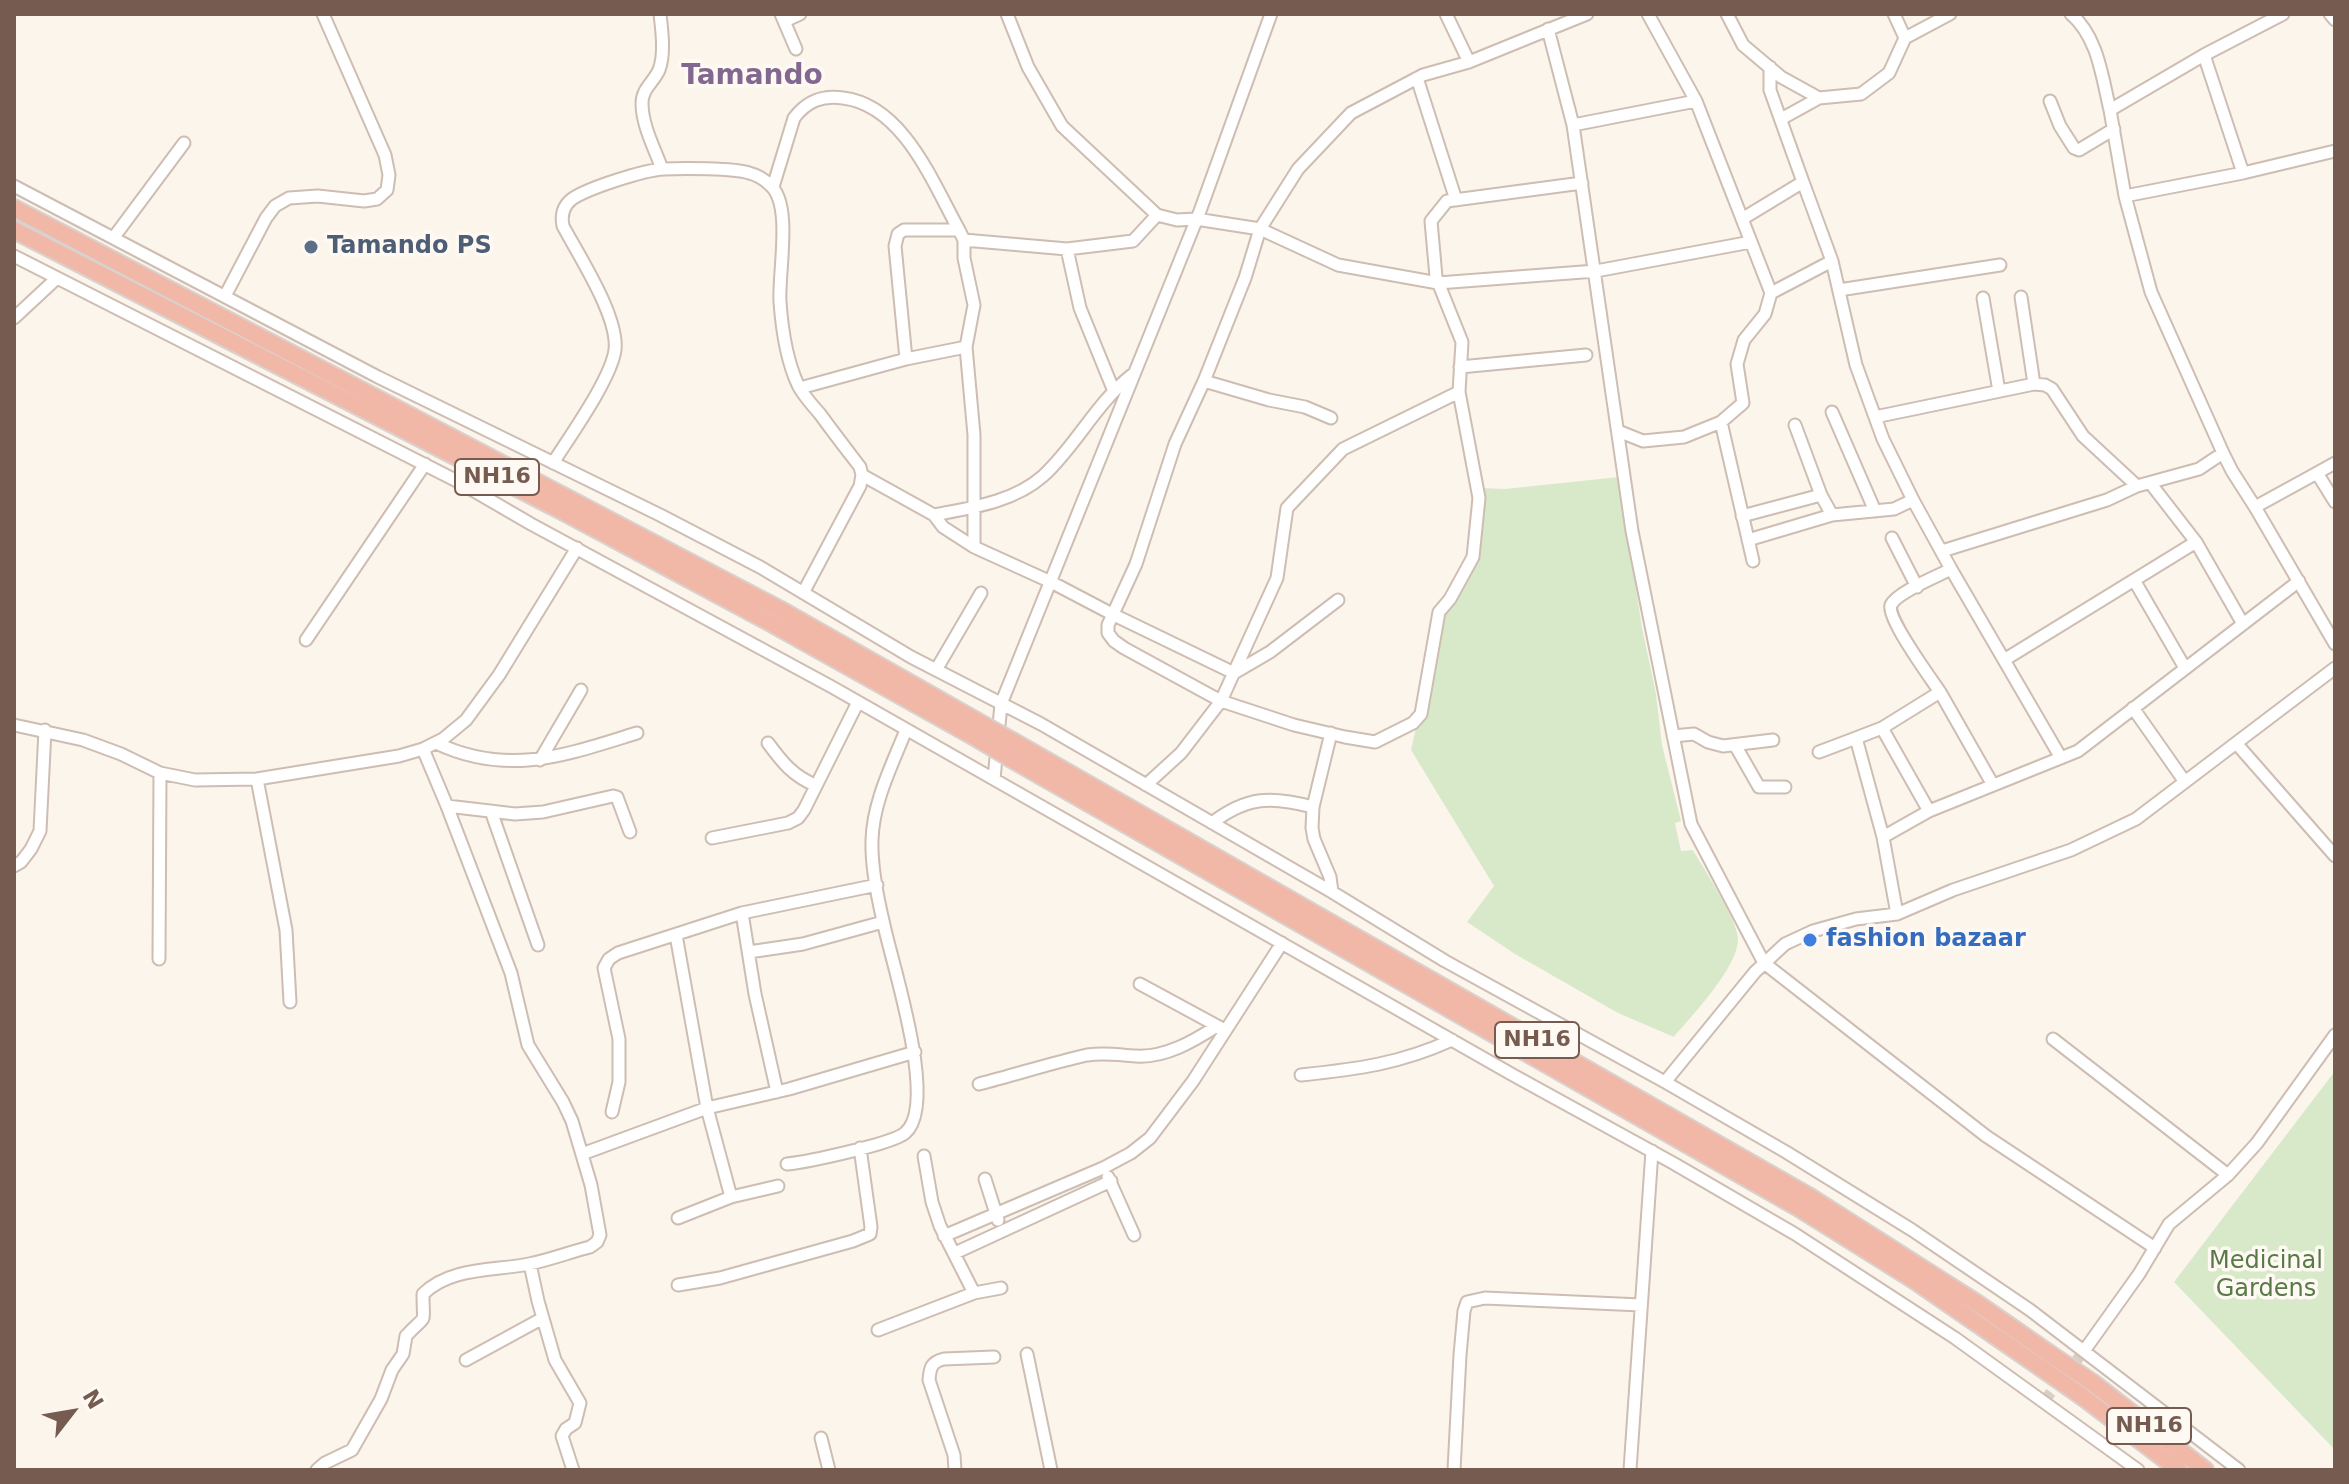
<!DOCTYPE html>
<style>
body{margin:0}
#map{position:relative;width:2349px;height:1484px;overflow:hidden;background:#fcf5ec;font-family:"DejaVu Sans",sans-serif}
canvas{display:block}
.frame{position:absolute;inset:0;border:16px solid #765c50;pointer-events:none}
.north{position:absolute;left:32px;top:1372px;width:80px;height:80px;-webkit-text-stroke:6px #fef9f2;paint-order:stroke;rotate:59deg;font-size:22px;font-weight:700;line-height:32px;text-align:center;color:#765c50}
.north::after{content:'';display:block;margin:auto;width:28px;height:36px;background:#765c50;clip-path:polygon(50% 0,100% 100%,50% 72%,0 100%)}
</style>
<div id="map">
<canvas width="2349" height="1484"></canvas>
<div class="frame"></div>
<div class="north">N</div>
</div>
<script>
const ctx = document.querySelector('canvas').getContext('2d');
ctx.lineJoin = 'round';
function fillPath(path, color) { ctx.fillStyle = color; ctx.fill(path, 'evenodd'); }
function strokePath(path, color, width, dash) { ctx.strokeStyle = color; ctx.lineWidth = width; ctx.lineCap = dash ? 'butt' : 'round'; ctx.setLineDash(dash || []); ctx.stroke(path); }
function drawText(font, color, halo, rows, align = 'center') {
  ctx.font = font + ' "DejaVu Sans",sans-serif'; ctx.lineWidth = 7; ctx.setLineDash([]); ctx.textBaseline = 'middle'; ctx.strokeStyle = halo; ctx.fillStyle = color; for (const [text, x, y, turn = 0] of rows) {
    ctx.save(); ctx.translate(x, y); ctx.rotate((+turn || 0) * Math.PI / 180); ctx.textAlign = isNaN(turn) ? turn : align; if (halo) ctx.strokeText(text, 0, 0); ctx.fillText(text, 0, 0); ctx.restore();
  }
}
const green = new Path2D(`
 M 1619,477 L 1642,628 L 1656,694 L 1662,745 L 1681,821 L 1675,823 L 1681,851 L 1693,850 C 1703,868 1738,920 1738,939 C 1738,968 1692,1015 1674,1037 L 1618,1013 L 1515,954 L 1467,922 L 1494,886 L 1411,750 L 1442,611 L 1476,555 L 1482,488 L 1505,489 Z
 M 2335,1071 L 2335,1450 L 2174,1282 Z`);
const minorTunnel = new Path2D(`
 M 2044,1401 L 2084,1351`);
const minor = new Path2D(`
 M 660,14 C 662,31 665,55 659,70 C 653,83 642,89 642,103 C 642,126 655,149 662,169
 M 781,14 L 796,49
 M 1007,14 L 1028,67 L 1062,126 L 1157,215 L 1177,220 L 1196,219 L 1260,229 L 1338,265 L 1438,283 L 1596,271 L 1751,242
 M 1446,14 L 1469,62
 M 1727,14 L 1743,45 L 1781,77 L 1819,98 L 1861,94 L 1889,73 L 1905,38 L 1950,14
 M 1894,14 L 1905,38
 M 2071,14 C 2098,37 2102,77 2110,110 L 2204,55
 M 2330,14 L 2335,20
 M 785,21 L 800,14
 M 1548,29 L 1573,125 L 1632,531 L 1691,824 L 1764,963 L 1986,1136 L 2155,1248
 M 1770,67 L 1770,90 L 1803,182
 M 1417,78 L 1456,200
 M 2050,101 L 2060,126 L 2074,148 L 2079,150 L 2114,129
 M 2110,110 L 2125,196 L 2151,292 L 2223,453
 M 1781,119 L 1819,98
 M 1573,125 L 1696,101
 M 2243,173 L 2204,55 L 2283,14
 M 14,186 L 378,377 L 660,515 L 760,567 L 911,657 L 1041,724 L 1332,892 L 1445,961 L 1665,1082 L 1786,1152 L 1912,1230 L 2030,1310 L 2239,1470
 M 773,187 L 794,118 C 807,101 822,95 843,98 C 903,105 933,183 959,230 L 964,240 L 964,258 L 974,305 L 966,347 L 974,435 L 974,547
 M 2125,196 L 2243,173 L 2335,151
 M 1742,219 L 1803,182 L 1832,261
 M 114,237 L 184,143
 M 964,240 L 1067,249 L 1133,241 L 1157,215
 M 1067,249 L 1080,308 L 1113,389
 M 14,256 L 457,481 L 531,524 L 832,687 L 1513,1075 L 1673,1163 L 1795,1234 L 1955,1338 L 2138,1470
 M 1839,290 L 2000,265
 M 1771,293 L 1832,261 L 1856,365 L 1883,439 L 1913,500 L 1951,569 L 2061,758
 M 225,296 L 266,218 L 275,206 L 289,198 L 318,196 L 364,201 L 377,199 L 387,190 L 389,175 L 385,155 L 323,14
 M 2021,297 L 2034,384
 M 1983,298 L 1999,391
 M 14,318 L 57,278
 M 906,359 L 895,246 L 898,234 L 904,230 L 959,230
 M 1460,367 L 1586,355
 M 1204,381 L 1269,400 L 1305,407 L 1331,418
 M 800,388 L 906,359 L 966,347
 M 1459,392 L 1479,498 L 1473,557 L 1450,599 L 1439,612 L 1421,714 L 1413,723 L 1375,742 L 1345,737 L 1294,725 L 1221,701 L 1124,648 L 1114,641 L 1108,633 L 1108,625 L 1136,564 L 1175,444 L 1204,381 L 1245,278 L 1260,229 L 1298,169 L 1351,113 L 1423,75 L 1469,62 L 1587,14
 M 1832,412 L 1875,511
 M 1875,417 L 2034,384 L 2045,385 L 2052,389 L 2083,436 L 2137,486
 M 1721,422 L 1753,561
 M 1795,425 L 1821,495 L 1832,515
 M 1618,431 L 1643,441 L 1684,437 L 1721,422 L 1743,403 L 1737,364 L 1744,340 L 1765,314 L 1771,293 L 1696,101 L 1648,14
 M 553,463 C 570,436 611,379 615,350 C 619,317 579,256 563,226 C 561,216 563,206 572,199 C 588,188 644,170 664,169 C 681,168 735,168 749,173 C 757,175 764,179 770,185 C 793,204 778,273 780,302 C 782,330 786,359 798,385 C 803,395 812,405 820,414 C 833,432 847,450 860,467 L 862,475 L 860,486 L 803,593
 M 2335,463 L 2317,473 L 2335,502
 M 2317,473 L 2255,507 L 2335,644
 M 862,475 L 934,515 L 943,527 L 974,547 L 1051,582 L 1112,614 L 1234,673 L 1270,652 L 1338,600
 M 2151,484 L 2196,542 L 2243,624
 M 934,515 C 970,508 1014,502 1043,476 C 1076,446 1096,403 1132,375
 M 1742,516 L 1821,495
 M 1892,538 L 1917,587
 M 1748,540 L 1832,515 L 1894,509 L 1913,500
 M 1942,551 L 2107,500 L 2137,486 L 2199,469 L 2223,453 L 2232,471 L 2255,507
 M 2134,580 L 2185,668
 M 306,640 L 425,464
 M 2004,660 L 2196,542
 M 936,670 L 981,593
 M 1940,692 C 1931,679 1886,617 1891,605 C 1897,592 1938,576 1951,569
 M 2133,708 L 2185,782
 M 14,725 L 83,740 L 121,754 L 160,773 L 195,780 L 257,779 L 399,756 L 423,749 L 443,739 L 466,720 L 499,675 L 577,548
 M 1882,728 L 1940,692 L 1993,785
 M 1331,733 L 1313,807 L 1312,828 L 1314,839 L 1330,877 L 1332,892
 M 1673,736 L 1694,734 L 1708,742 L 1723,746 L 1773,740
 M 436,743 C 508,777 566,755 637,733
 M 768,743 C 782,762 793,776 815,785
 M 2236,743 L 2335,856
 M 1735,745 L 1759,787 L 1785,787
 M 1819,752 L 1856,738
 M 540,760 L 581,690
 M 257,779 L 286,930 L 290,1002
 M 994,779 L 1001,704 L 1200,211 L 1271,14
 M 1146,785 L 1181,753 L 1221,701 L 1277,578 L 1287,508 L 1343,449 L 1459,392 L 1462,342 L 1436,277 L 1431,221 L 1447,201 L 1582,183
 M 447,806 L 515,814 L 543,812 L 613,796 L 617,797 L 630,832
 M 491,811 L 538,945
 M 1212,823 C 1247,796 1272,796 1313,807
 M 1883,837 L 1929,811 L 2078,751 L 2299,581
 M 712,838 L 788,823 L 798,818 L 804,810 L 858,702
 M 14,866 L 21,862 L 31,849 L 40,831 L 45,730
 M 742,913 L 755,994 L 777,1092
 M 1897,914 L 1883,837 L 1856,738 L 1882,728 L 1929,811
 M 676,935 L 707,1108 L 731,1197
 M 749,952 L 803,944 L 883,922
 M 159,959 L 160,773
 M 1140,984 L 1223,1029
 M 2053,1039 L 2228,1175
 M 1301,1075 C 1358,1069 1399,1064 1452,1040
 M 1665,1082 L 1755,972 L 1785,944 L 1813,931 L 1856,919 L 1897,914 L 1953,890 L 2071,850 L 2136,819 L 2335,668
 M 979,1084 C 1015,1075 1051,1063 1087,1055 C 1107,1052 1118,1055 1136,1056 C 1165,1058 1194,1041 1217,1026
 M 612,1112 L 619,1082 L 619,1039 L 604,968 L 609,959 L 618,953 L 742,913 L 877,885
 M 582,1154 L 707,1108 L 789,1089 L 915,1052
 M 924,1156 L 932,1202 L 940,1226 L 974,1293
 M 787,1164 C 807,1162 892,1144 905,1133 C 939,1105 892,964 884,925 C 878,900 871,866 872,840 C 873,802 892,765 906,730
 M 1108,1177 L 1134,1235
 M 985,1179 L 998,1220
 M 678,1218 L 731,1197 L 778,1186
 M 944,1236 L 1103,1168 L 1131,1153 L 1150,1138 L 1193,1081 L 1282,943
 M 955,1253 L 1111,1181
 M 530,1264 L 538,1301 L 555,1360 L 580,1403 L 575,1423 L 566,1429 L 562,1436 L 573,1470
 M 678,1285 L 720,1278 L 853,1241 L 870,1234 L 871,1227 L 860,1148
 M 878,1330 L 974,1293 L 1001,1288
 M 2084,1351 L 2139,1274 L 2169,1224 L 2228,1175 L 2257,1143 L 2335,1035
 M 1027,1354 L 1051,1470
 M 466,1360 L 543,1318
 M 821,1438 L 829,1470
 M 317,1470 L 325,1463 L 352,1450 L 381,1399 L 392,1370 L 403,1354 L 406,1336 C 428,1312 423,1328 423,1294 C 450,1267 493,1271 529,1264 C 549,1260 570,1252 590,1247 L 597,1242 L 600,1235 L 591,1185 L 572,1121 L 563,1102 L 528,1045 L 511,973 L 447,806 L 423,749
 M 955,1470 L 954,1455 L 929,1380 C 930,1368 931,1362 944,1359 L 994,1357
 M 1454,1470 L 1460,1355 L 1464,1311 L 1467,1302 L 1485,1298 L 1641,1305
 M 1630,1470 L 1652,1151`);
const highway = new Path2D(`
 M 14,208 L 779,609 L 980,723
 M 14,230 L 566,513 L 769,622 L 973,736
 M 1014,742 L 1810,1197 L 1978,1304 L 2050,1354
 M 1008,757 L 1799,1208 L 1914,1280 L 2040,1367
 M 2093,1383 L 2205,1470
 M 2083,1397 L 2179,1470`);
const highwayBridge = new Path2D(`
 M 980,723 L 1014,742
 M 973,736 L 1008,757
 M 2050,1354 L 2093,1383
 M 2040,1367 L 2083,1397`);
const markers = [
 [311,247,8,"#5c6f8a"],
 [1810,940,8,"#3f7fe0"]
];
const shields = [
 [497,477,84],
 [1537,1040,84],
 [2149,1426,84]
];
const shieldNames = [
 ["NH16",497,477],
 ["NH16",1537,1040],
 ["NH16",2149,1426]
];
const serviceNames = [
 ["Tamando PS",327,247]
];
const shopNames = [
 ["fashion bazaar",1826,940]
];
const parkNames = [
 ["Medicinal",2266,1262],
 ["Gardens",2266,1290]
];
const quarterNames = [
 ["Tamando",752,77]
];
fillPath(green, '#d8e9ca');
strokePath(minorTunnel, '#dacfc5', 11, [11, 5.5]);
strokePath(minor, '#cdbdb2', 15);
strokePath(highway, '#d9d1ce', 20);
strokePath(minor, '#fff', 11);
strokePath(highway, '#f1b8a8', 16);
strokePath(highwayBridge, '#d9d1ce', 20, []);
strokePath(highwayBridge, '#f1b8a8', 16);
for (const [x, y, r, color] of markers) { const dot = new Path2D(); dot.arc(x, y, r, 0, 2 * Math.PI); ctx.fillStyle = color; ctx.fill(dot); strokePath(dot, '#fef9f2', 3); }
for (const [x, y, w] of shields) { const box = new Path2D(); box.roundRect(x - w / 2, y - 18, w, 36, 6); ctx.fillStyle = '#fef9f2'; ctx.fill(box); strokePath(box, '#765c50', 2); }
drawText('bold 22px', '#765c50', null, shieldNames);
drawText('bold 24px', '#4e5e75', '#fef9f2', serviceNames, 'left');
drawText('bold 24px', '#366cbe', '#fef9f2', shopNames, 'left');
drawText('24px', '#597a48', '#fef9f2', parkNames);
drawText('bold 28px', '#826891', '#fef9f2', quarterNames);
</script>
